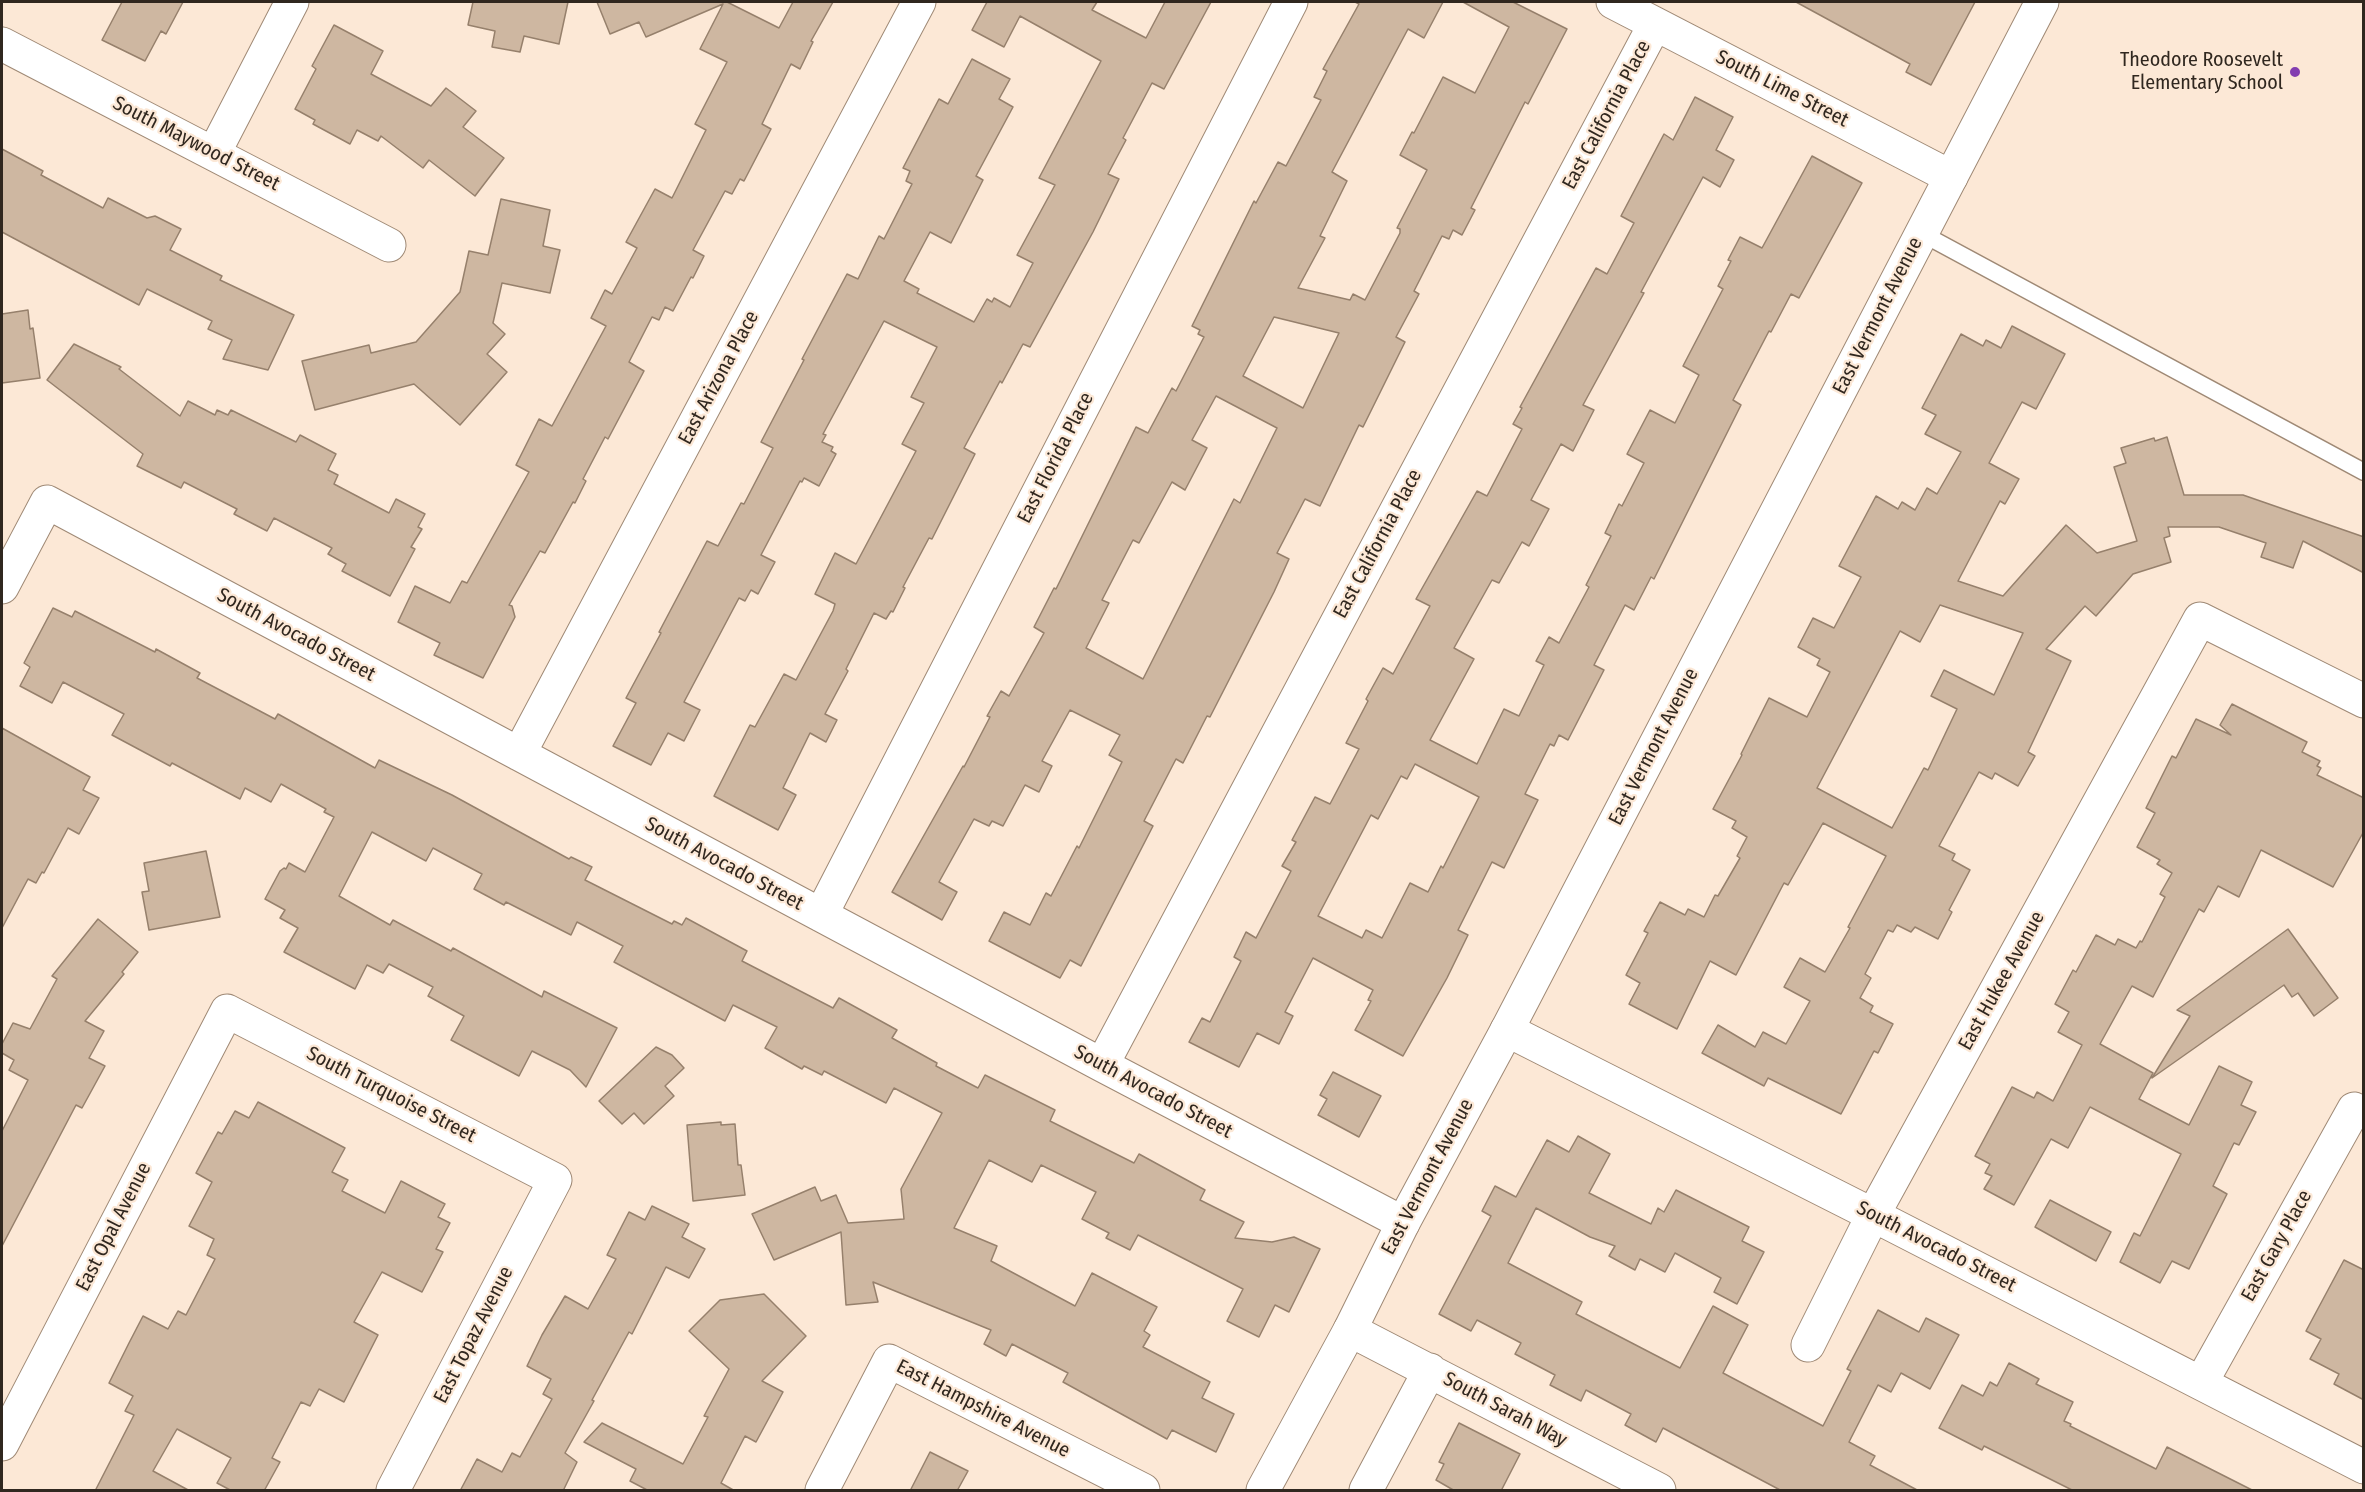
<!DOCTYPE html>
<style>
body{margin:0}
#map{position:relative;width:2365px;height:1492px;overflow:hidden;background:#fce8d6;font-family:"Fira Sans Condensed",sans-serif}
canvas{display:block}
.frame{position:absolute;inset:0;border:3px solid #30271f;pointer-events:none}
</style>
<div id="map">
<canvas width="2365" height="1492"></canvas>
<div class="frame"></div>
</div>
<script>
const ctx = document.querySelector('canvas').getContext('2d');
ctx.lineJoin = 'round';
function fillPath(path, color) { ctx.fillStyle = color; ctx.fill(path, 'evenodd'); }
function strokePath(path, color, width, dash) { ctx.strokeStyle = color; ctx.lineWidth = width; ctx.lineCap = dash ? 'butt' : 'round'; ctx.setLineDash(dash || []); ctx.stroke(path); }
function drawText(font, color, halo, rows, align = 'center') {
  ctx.font = font + ' "Fira Sans Condensed",sans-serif'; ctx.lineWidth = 4.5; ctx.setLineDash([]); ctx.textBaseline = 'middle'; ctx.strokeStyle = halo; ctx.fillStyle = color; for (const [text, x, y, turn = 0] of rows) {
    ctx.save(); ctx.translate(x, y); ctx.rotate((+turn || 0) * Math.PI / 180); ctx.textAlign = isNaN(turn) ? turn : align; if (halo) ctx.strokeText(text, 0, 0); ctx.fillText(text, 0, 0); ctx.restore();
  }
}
const building = new Path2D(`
 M 122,2 L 183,2 L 166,34 L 161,31 L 145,61 L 102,40 Z
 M 473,2 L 568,2 L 559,44 L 524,36 L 520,52 L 492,47 L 495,31 L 468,25 Z
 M 597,2 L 729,2 L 727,2 L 779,28 L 793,2 L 833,2 L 811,41 L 813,42 L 800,69 L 791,64 L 762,124 L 771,129 L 744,181 L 740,179 L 732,194 L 725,191 L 693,250 L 704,256 L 693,278 L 691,277 L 673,311 L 665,307 L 659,320 L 652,317 L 629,362 L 644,371 L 608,439 L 605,437 L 583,479 L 586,481 L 575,503 L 573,502 L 545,553 L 540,551 L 509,605 L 512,606 L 515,617 L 483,678 L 434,655 L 440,643 L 398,622 L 415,586 L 450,603 L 462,581 L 467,583 L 529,472 L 516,465 L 539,419 L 552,426 L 606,326 L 591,318 L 605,290 L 612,294 L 637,248 L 626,242 L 655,189 L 672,198 L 706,130 L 695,124 L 727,62 L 700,49 L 723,4 L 646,37 L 639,22 L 610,34 Z
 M 987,2 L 1097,2 L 1092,10 L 1146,38 L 1165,2 L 1211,2 L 1164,89 L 1152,83 L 1123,138 L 1126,140 L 1108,174 L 1119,179 L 1093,232 L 1030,347 L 1023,344 L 1002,383 L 1000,381 L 964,448 L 975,454 L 932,539 L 929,538 L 903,587 L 905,588 L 893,612 L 891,611 L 886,619 L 874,613 L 846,669 L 848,671 L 825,714 L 837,720 L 826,742 L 810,733 L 783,788 L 796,795 L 778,830 L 714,796 L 750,725 L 755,727 L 784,674 L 796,680 L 833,611 L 835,604 L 815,594 L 835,553 L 856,564 L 916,451 L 902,444 L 924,403 L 911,397 L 937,347 L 884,321 L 823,434 L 826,435 L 822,442 L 833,447 L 831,451 L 836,454 L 819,486 L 804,478 L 802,482 L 800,481 L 761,555 L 775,562 L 758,594 L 751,590 L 745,601 L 739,598 L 684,702 L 700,710 L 684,741 L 668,733 L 651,765 L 613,746 L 636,703 L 626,698 L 661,633 L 659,632 L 707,541 L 718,546 L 741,503 L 744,504 L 773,448 L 761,442 L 804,360 L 802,359 L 847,274 L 858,279 L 879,236 L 884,239 L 912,184 L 906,181 L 910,171 L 903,168 L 939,99 L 948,104 L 972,59 L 1010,79 L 999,99 L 1013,107 L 976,176 L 983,180 L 951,243 L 930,232 L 904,281 L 919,289 L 917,293 L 974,322 L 987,299 L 992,302 L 994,298 L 1010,307 L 1033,263 L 1017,255 L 1055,185 L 1039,178 L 1101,61 L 1020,16 L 1004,47 L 972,30 Z
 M 1355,2 L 1443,2 L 1424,38 L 1408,29 L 1332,172 L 1347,181 L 1320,236 L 1325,238 L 1298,288 L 1350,300 L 1353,294 L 1365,300 L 1400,233 L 1400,229 L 1397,228 L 1427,170 L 1400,155 L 1412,132 L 1414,133 L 1443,77 L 1475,93 L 1509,27 L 1463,2 L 1513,2 L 1567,29 L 1528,104 L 1525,102 L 1471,208 L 1475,210 L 1462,235 L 1453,230 L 1449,239 L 1442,236 L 1414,291 L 1419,294 L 1396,337 L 1405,342 L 1363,427 L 1359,425 L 1320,506 L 1305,499 L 1277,553 L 1289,559 L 1274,592 L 1210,717 L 1207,716 L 1183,763 L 1176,759 L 1144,821 L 1153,826 L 1081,966 L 1070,960 L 1060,978 L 989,941 L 1004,912 L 1030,925 L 1046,893 L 1051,896 L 1077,846 L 1079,848 L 1122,762 L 1109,755 L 1120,735 L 1070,710 L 1042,761 L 1052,766 L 1039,792 L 1025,785 L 1003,826 L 992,821 L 989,826 L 974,819 L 939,882 L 957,892 L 942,920 L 892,892 L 963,766 L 964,767 L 990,717 L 987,716 L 1001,691 L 1009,696 L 1044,633 L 1034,627 L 1054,588 L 1056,589 L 1136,427 L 1148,433 L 1172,388 L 1176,391 L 1204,337 L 1198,334 L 1200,330 L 1192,326 L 1254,201 L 1256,203 L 1278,162 L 1286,166 L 1321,100 L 1314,97 L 1327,71 L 1323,69 L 1359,4 ZM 1274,317 L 1339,333 L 1303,408 L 1243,376 ZM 1216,396 L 1277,428 L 1240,503 L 1234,499 L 1143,679 L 1086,648 L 1109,603 L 1102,600 L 1133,540 L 1139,543 L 1172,482 L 1185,490 L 1207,448 L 1192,440 Z
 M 1796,2 L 1975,2 L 1931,85 L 1906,72 L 1910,64 Z
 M 334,25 L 383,51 L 371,74 L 431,106 L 446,88 L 476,111 L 463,127 L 504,158 L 475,196 L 429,160 L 423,168 L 381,136 L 378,141 L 357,130 L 350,144 L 313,124 L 315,120 L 295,109 L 316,69 L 312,66 Z
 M 1695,97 L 1733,117 L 1716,150 L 1734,160 L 1720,187 L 1703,177 L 1641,292 L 1644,293 L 1583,405 L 1594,410 L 1573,451 L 1561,444 L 1531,500 L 1549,509 L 1529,546 L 1522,542 L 1499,583 L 1492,580 L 1454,648 L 1474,659 L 1430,740 L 1477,764 L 1504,709 L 1519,716 L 1544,665 L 1536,661 L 1549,637 L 1559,643 L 1589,587 L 1586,585 L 1611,536 L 1605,533 L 1619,504 L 1622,506 L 1644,463 L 1627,454 L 1650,410 L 1675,423 L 1699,375 L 1683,366 L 1723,289 L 1718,286 L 1731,261 L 1728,260 L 1740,237 L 1762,248 L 1812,156 L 1862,183 L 1799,298 L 1791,294 L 1771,332 L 1769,331 L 1733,400 L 1741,405 L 1654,579 L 1651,577 L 1634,610 L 1625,605 L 1594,665 L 1604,670 L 1568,740 L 1559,735 L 1554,746 L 1550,744 L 1525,794 L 1538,800 L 1504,868 L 1492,862 L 1458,930 L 1468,935 L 1447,978 L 1403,1056 L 1355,1030 L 1371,1001 L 1368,1000 L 1373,990 L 1313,958 L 1285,1012 L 1293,1016 L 1279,1044 L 1257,1033 L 1239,1067 L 1189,1042 L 1202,1018 L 1210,1022 L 1241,961 L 1234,957 L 1246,932 L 1256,938 L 1291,871 L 1282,866 L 1296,842 L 1292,840 L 1315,797 L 1330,804 L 1359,749 L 1346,743 L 1368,701 L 1366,699 L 1383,668 L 1393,674 L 1430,606 L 1416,599 L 1477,491 L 1487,496 L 1522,429 L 1513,424 L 1522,408 L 1520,407 L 1596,268 L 1607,274 L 1634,223 L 1621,216 L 1664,134 L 1673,140 ZM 1415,764 L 1479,797 L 1443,868 L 1441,866 L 1428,892 L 1410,883 L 1382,938 L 1366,930 L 1362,938 L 1318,916 L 1371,815 L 1378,819 L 1401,776 L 1407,779 Z
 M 2,149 L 43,171 L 41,175 L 103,208 L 108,198 L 147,218 L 155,216 L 181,229 L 170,250 L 222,276 L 220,280 L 294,315 L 268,370 L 223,359 L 232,340 L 208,329 L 212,321 L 147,289 L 139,305 L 2,232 Z
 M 501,199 L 550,210 L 543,246 L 560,250 L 550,293 L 502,283 L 493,323 L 505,334 L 487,354 L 507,372 L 460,425 L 414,384 L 315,410 L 302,361 L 369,345 L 371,353 L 416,342 L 460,292 L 469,251 L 488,255 Z
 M 28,310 L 30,329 L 33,328 L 40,378 L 2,383 L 2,314 Z
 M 2012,326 L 2065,354 L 2036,409 L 2022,402 L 1989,463 L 2019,479 L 2005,504 L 2000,501 L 1958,581 L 2003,596 L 2066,525 L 2097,553 L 2137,541 L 2114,467 L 2126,463 L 2121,448 L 2154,438 L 2155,441 L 2167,437 L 2184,495 L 2243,495 L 2364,537 L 2364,573 L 2303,541 L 2293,568 L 2261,557 L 2266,543 L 2219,527 L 2168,527 L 2170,536 L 2164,538 L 2171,562 L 2133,574 L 2096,616 L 2085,606 L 2046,649 L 2071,661 L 2028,752 L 2035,756 L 2018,786 L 1995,773 L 1992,779 L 1979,772 L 1939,846 L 1955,854 L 1952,860 L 1970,870 L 1949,910 L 1952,912 L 1938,939 L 1915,927 L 1911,932 L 1897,925 L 1893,932 L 1888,930 L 1865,974 L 1871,978 L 1860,998 L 1873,1006 L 1870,1012 L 1893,1024 L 1878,1053 L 1874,1051 L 1841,1114 L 1768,1078 L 1764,1086 L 1702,1053 L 1718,1025 L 1755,1047 L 1763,1032 L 1786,1044 L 1810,1001 L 1784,987 L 1800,958 L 1825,972 L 1850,928 L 1848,927 L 1886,856 L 1823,823 L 1788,885 L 1784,883 L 1736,975 L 1710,961 L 1677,1029 L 1629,1004 L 1640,983 L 1626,975 L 1648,933 L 1644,931 L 1660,902 L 1685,915 L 1688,909 L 1704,917 L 1715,895 L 1718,896 L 1740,858 L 1737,856 L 1747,837 L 1732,828 L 1736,821 L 1713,809 L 1742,755 L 1741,754 L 1769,698 L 1807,717 L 1830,672 L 1817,665 L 1820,659 L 1798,647 L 1813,618 L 1834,628 L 1861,577 L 1839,566 L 1876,496 L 1898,509 L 1902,502 L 1915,510 L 1927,488 L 1937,494 L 1961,452 L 1925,434 L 1936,415 L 1922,408 L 1961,334 L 1983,346 L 1986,340 L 2001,348 ZM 1940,605 L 2023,633 L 1994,695 L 1944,670 L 1931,696 L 1957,709 L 1928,770 L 1924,768 L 1892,828 L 1817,788 L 1900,631 L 1920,642 Z
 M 74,344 L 121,367 L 119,369 L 180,416 L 188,401 L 215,415 L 217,410 L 228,415 L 231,410 L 296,442 L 300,435 L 336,454 L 328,470 L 338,475 L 334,484 L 389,513 L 396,499 L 425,514 L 418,527 L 422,529 L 411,547 L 415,549 L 390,596 L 342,571 L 346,564 L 328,554 L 332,548 L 274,518 L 267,531 L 234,514 L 237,509 L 184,482 L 181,488 L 137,466 L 143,454 L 47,380 Z
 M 53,608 L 72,617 L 75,611 L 155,652 L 156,649 L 200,673 L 197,678 L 275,719 L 278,714 L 375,768 L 379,760 L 452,795 L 569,859 L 571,857 L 592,867 L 585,880 L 672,924 L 674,921 L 682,925 L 686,918 L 747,951 L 742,961 L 833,1008 L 839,998 L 897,1030 L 892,1038 L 937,1063 L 936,1066 L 978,1088 L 985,1075 L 1055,1110 L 1050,1121 L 1134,1163 L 1139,1154 L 1205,1190 L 1200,1200 L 1244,1222 L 1235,1238 L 1272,1242 L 1294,1237 L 1320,1249 L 1289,1312 L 1275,1305 L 1259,1337 L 1227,1321 L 1243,1289 L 1138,1235 L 1130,1250 L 1106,1238 L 1109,1233 L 1082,1219 L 1096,1192 L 1041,1165 L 1032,1182 L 989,1160 L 954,1228 L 997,1246 L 991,1261 L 1075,1306 L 1092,1273 L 1157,1307 L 1144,1331 L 1150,1335 L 1143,1347 L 1210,1382 L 1202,1398 L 1234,1414 L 1216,1452 L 1172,1430 L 1167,1439 L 1063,1382 L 1068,1373 L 1012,1344 L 1006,1356 L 984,1344 L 991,1330 L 873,1282 L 878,1302 L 846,1305 L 841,1232 L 774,1260 L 752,1214 L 815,1187 L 821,1201 L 836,1195 L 848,1223 L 904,1219 L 901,1189 L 942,1113 L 894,1088 L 886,1103 L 824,1071 L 822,1075 L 804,1066 L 802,1069 L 765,1048 L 777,1027 L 733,1005 L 725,1021 L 614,962 L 623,946 L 577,922 L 571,935 L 506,902 L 504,905 L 474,889 L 482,874 L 433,848 L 426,861 L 372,832 L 339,896 L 390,925 L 393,920 L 451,951 L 453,948 L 542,997 L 544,991 L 617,1028 L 586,1087 L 570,1070 L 532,1051 L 519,1076 L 451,1040 L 464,1016 L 428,996 L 433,987 L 389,964 L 383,973 L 367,965 L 355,989 L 284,952 L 298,928 L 280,918 L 285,910 L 265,899 L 280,871 L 284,868 L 286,869 L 289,863 L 305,872 L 334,817 L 324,812 L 326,809 L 281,784 L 271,802 L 245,788 L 240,799 L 172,763 L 170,766 L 112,735 L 124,714 L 63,682 L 52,703 L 20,686 L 30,667 L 24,663 Z
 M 2232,704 L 2307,742 L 2302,752 L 2320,761 L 2317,766 L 2321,768 L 2317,775 L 2364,798 L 2364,831 L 2333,887 L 2261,850 L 2239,897 L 2218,886 L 2204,912 L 2199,909 L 2153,997 L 2132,986 L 2100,1044 L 2153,1073 L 2139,1099 L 2189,1125 L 2219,1066 L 2252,1082 L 2241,1105 L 2256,1112 L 2239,1145 L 2234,1143 L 2213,1186 L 2227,1194 L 2189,1269 L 2172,1261 L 2160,1283 L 2120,1262 L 2134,1233 L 2140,1236 L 2181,1154 L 2090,1107 L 2068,1148 L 2051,1139 L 2014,1205 L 1984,1189 L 1992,1176 L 1985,1173 L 1990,1164 L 1975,1156 L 2012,1087 L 2034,1098 L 2037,1092 L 2053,1101 L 2082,1045 L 2058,1032 L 2069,1012 L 2055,1004 L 2073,970 L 2076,972 L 2096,935 L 2115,945 L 2118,939 L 2136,948 L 2140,941 L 2142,942 L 2165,897 L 2160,894 L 2172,873 L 2157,864 L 2160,860 L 2137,847 L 2155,813 L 2146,808 L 2172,756 L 2176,758 L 2196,719 L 2231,735 L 2220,725 Z
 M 2,728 L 90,777 L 83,790 L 99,798 L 79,834 L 68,828 L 44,873 L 42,872 L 36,883 L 28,879 L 2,928 Z
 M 206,851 L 220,917 L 149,930 L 142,892 L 149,891 L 144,863 Z
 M 98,919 L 138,952 L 122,972 L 124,974 L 85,1021 L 104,1031 L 89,1058 L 105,1066 L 82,1108 L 76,1105 L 2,1246 L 2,1131 L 28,1080 L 9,1070 L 14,1060 L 2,1053 L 2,1044 L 13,1023 L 30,1029 L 57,979 L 52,976 Z
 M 2288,929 L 2338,998 L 2314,1016 L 2298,993 L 2292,997 L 2284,985 L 2152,1078 L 2190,1016 L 2177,1010 Z
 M 656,1047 L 672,1055 L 684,1068 L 665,1086 L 674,1096 L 644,1124 L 634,1113 L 622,1124 L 599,1101 Z
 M 1333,1072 L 1381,1096 L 1359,1137 L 1318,1115 L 1327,1099 L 1320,1095 Z
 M 258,1102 L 345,1148 L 332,1172 L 348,1180 L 342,1191 L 385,1213 L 401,1181 L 445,1204 L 438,1217 L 450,1223 L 436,1249 L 443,1252 L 422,1292 L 382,1272 L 354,1322 L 378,1335 L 344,1402 L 319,1389 L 310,1406 L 301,1402 L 272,1458 L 280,1462 L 264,1491 L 232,1491 L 217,1483 L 231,1458 L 177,1429 L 153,1471 L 190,1491 L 95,1491 L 134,1415 L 125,1411 L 133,1396 L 109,1383 L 129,1343 L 143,1316 L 168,1329 L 178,1311 L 186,1315 L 215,1259 L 207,1255 L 214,1239 L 189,1226 L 212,1182 L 196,1173 L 218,1132 L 222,1134 L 235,1111 L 249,1118 Z
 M 721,1122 L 721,1125 L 735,1124 L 738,1165 L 741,1165 L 745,1195 L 693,1201 L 687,1125 Z
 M 1578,1136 L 1610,1154 L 1589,1193 L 1651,1224 L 1658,1208 L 1664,1212 L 1676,1190 L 1749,1227 L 1742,1241 L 1764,1252 L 1737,1304 L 1714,1292 L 1721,1278 L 1675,1253 L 1665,1272 L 1640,1259 L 1635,1270 L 1609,1256 L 1615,1246 L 1590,1237 L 1536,1208 L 1508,1263 L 1582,1302 L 1576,1314 L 1680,1368 L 1713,1306 L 1748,1325 L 1723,1373 L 1823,1426 L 1851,1371 L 1847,1369 L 1878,1310 L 1919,1332 L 1926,1318 L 1959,1335 L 1930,1389 L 1901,1373 L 1891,1392 L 1878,1385 L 1849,1442 L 1875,1456 L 1870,1465 L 1919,1491 L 1782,1491 L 1663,1428 L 1656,1442 L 1625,1425 L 1631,1414 L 1586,1390 L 1581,1401 L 1550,1385 L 1555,1375 L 1515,1354 L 1521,1343 L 1477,1320 L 1471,1331 L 1439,1314 L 1491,1216 L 1482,1211 L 1495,1186 L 1516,1197 L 1547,1140 L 1569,1152 Z
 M 2050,1200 L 2111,1232 L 2096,1261 L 2035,1227 Z
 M 652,1206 L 689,1224 L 682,1237 L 705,1249 L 689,1278 L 666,1267 L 632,1334 L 629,1332 L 592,1400 L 594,1401 L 565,1453 L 577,1462 L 563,1491 L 460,1491 L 477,1459 L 502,1472 L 512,1453 L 520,1457 L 552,1399 L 543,1394 L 551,1379 L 527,1366 L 542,1335 L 565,1296 L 588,1309 L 616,1259 L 607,1255 L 629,1212 L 645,1220 Z
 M 2344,1260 L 2364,1270 L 2364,1400 L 2334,1384 L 2339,1374 L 2310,1359 L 2321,1339 L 2306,1331 Z
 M 764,1294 L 806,1336 L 762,1381 L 783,1392 L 756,1442 L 745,1436 L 721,1483 L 735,1491 L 649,1491 L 630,1481 L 636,1469 L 584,1442 L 602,1423 L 683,1464 L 708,1417 L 704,1416 L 729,1369 L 689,1331 L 720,1300 Z
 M 2009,1363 L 2039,1379 L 2036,1384 L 2073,1402 L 2064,1421 L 2071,1424 L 2070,1426 L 2156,1469 L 2167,1447 L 2254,1491 L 2074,1491 L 1984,1446 L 1982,1450 L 1939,1428 L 1962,1385 L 1983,1396 L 1990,1382 L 1997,1386 Z
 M 1459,1423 L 1520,1454 L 1501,1491 L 1455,1491 L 1436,1480 L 1444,1464 L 1439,1462 Z
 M 930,1452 L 968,1471 L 957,1491 L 910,1491 Z`);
const lane = new Path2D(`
 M 1921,233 L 2364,472`);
const street = new Path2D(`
 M 1613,2 L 1951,177
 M 2,44 L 389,245
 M 214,153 L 292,2
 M 2,587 L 47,502 L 1102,1065 L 1403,1223
 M 519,754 L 919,2
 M 821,915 L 1291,2
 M 1507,1030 L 1873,1215 L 2364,1467
 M 1102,1065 L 1655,24
 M 1350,1330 L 1659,1490
 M 1808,1345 L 1873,1215 L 2200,619 L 2364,701
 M 2201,1383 L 2354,1109
 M 2,1444 L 227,1011 L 555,1180 L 393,1490
 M 822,1490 L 889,1361 L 1143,1490
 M 1366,1490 L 1430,1370`);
const secondary = new Path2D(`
 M 1263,1490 L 1350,1330 L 1403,1223 L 1507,1030 L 2042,2`);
const markers = [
 [2295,72,6,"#833db0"]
];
const poiNames = [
 ["Theodore Roosevelt",2283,60],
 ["Elementary School",2283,83]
];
const streetNames = [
 ["South Lime Street",1782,89,27],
 ["East California Place",1607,115,-62],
 ["South Maywood Street",196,144,27],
 ["East Vermont Avenue",1878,316,-63],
 ["East Arizona Place",719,378,-62],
 ["East Florida Place",1056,458,-63],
 ["East California Place",1378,544,-62],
 ["South Avocado Street",296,635,28],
 ["East Vermont Avenue",1654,747,-63],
 ["South Avocado Street",724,864,28],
 ["East Hukee Avenue",2002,981,-61],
 ["South Avocado Street",1153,1092,28],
 ["South Turquoise Street",391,1095,27],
 ["East Vermont Avenue",1428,1177,-62],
 ["East Opal Avenue",114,1227,-63],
 ["East Gary Place",2277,1246,-61],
 ["South Avocado Street",1936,1247,27],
 ["East Topaz Avenue",474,1335,-63],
 ["East Hampshire Avenue",983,1409,27],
 ["South Sarah Way",1505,1410,28]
];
fillPath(building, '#ceb7a1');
strokePath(building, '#96806c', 1.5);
strokePath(lane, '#9f8975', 19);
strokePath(street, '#9f8975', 35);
strokePath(secondary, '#9f8975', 35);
strokePath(lane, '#fff', 16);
strokePath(street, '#fff', 33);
strokePath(secondary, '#fff', 33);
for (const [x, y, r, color] of markers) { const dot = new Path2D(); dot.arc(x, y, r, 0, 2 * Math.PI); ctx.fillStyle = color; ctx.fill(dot); strokePath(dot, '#fce8d6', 2); }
drawText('20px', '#30271f', '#fce8d6', poiNames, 'right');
drawText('20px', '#30271f', '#fce8d6', streetNames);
</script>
